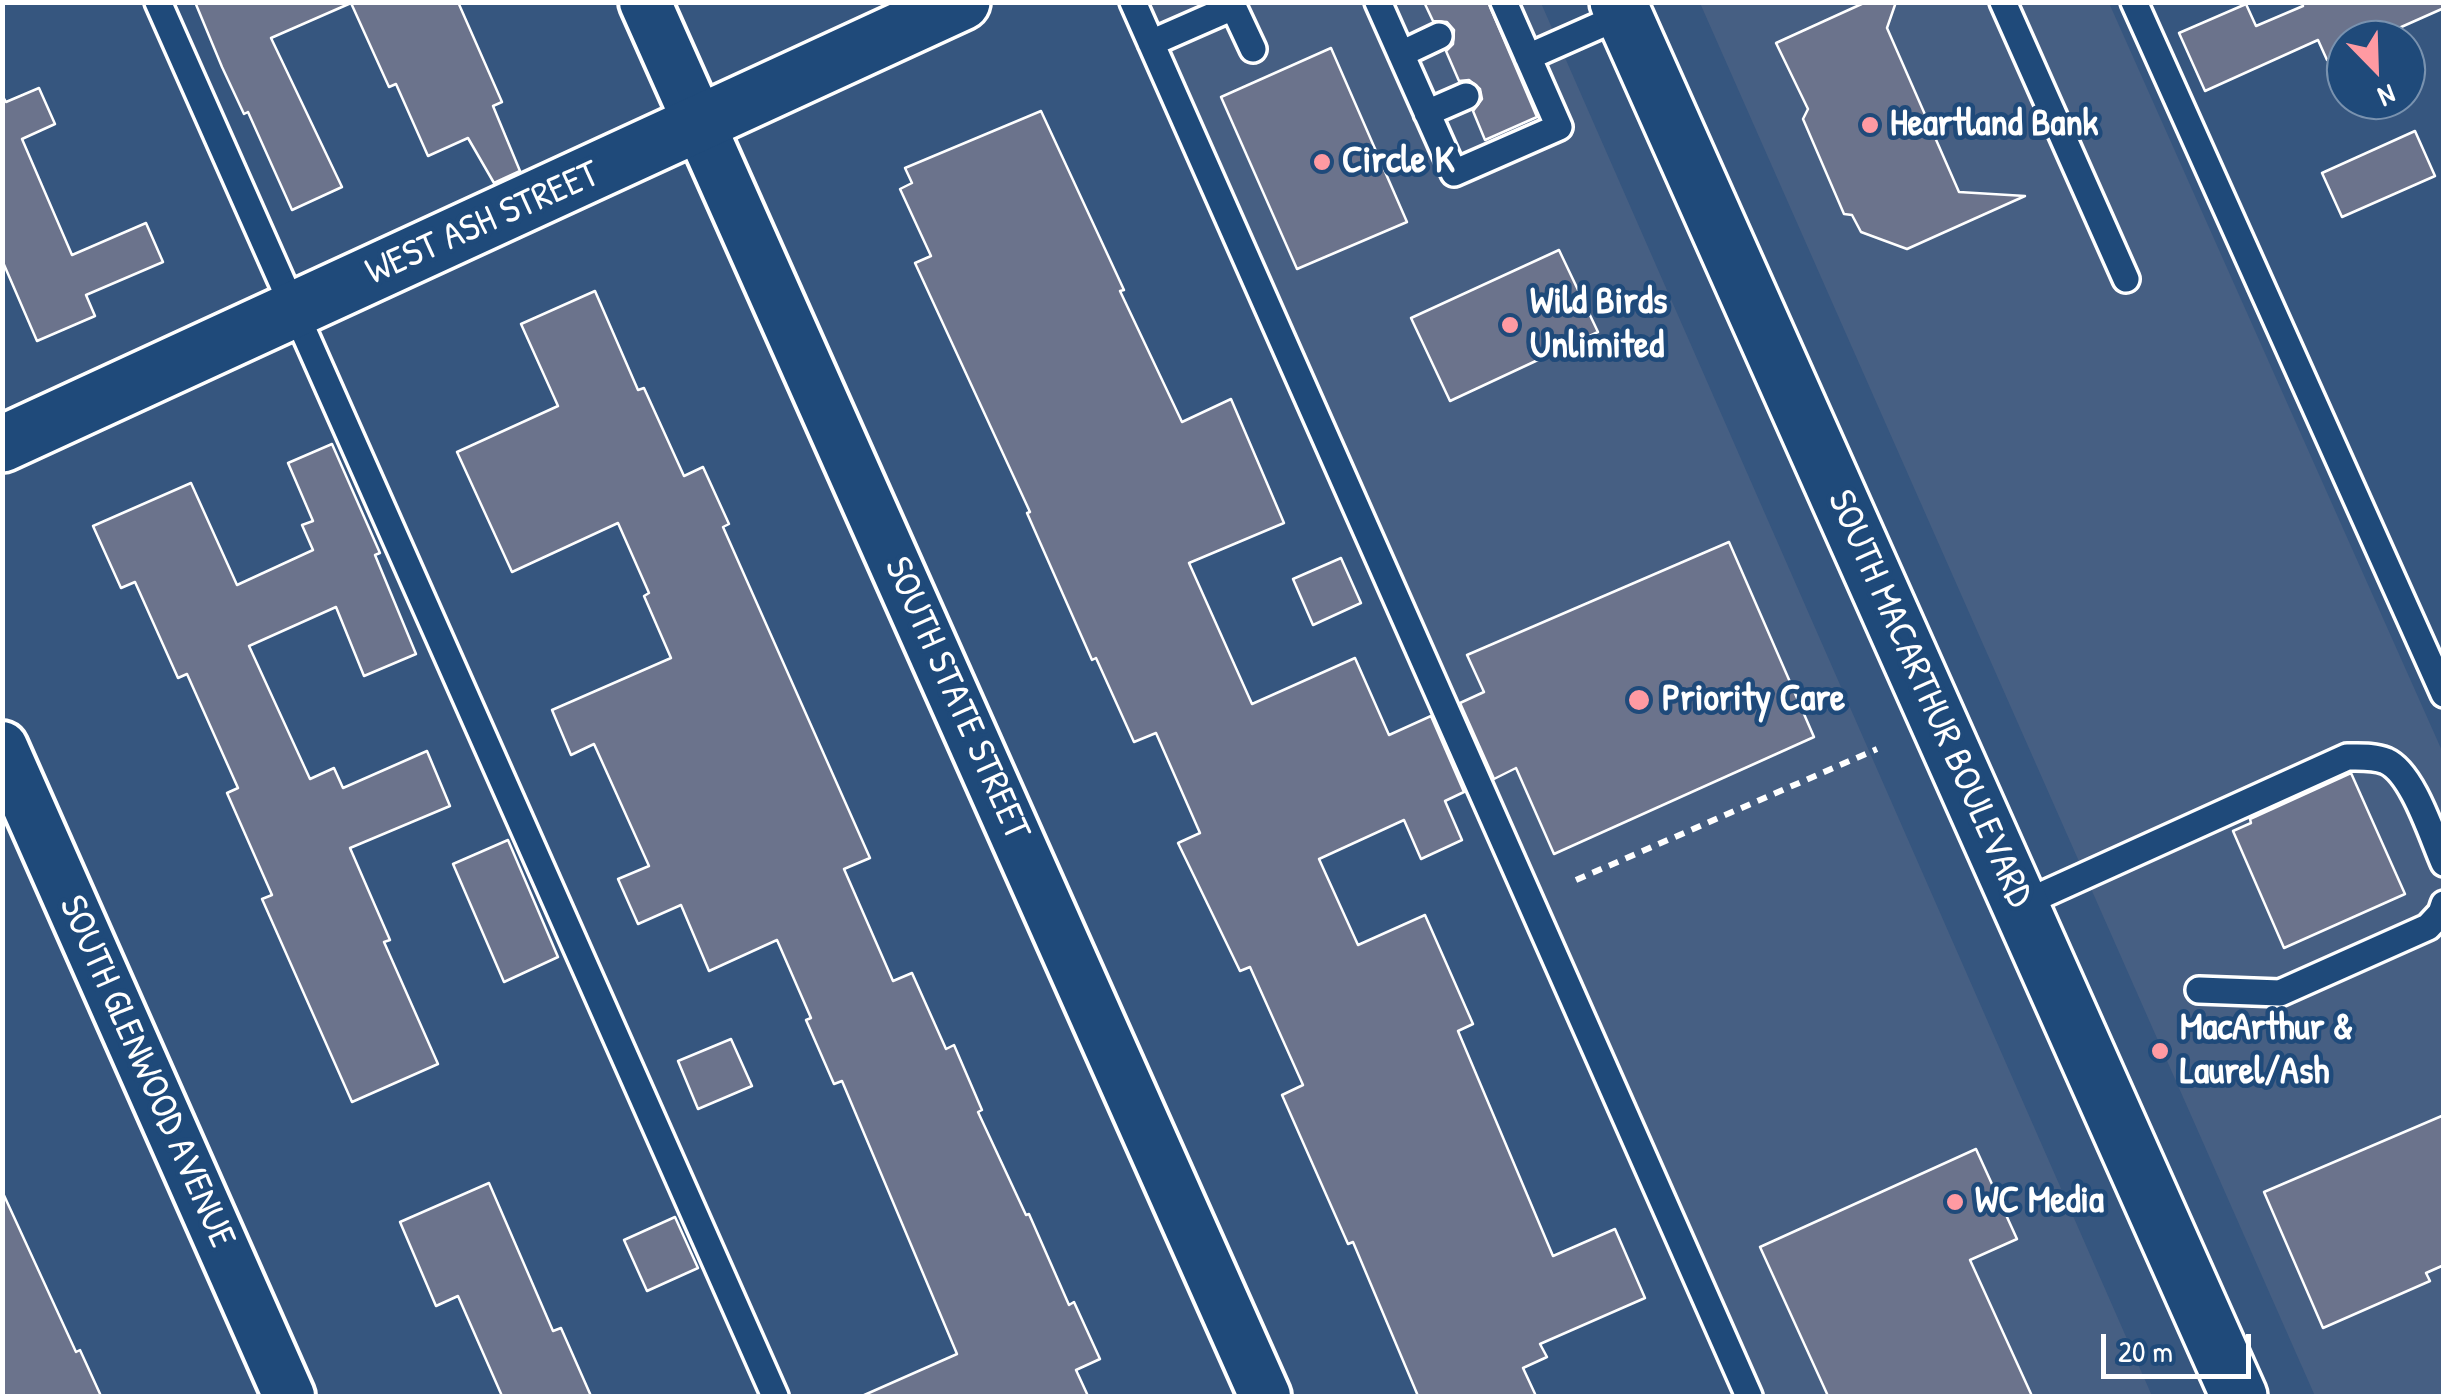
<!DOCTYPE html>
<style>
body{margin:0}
#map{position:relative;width:2446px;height:1399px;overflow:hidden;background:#36567f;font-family:"Patrick Hand",sans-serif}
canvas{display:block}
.frame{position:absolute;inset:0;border:5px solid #fff;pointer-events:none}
.north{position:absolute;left:2326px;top:20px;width:100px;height:100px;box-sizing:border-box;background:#1f4a7a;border:2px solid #7992af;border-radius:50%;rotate:157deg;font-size:28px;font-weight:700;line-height:40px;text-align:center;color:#fff}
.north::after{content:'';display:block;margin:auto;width:35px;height:45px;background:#ff9aa2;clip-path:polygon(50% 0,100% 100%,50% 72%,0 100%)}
.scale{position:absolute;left:2101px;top:1334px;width:150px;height:45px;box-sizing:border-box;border:5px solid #fff;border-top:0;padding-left:12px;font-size:30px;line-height:35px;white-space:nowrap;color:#fff;-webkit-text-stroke:8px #1f4a7a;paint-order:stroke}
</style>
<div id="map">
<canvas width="2446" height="1399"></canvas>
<div class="frame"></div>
<div class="north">N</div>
<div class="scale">20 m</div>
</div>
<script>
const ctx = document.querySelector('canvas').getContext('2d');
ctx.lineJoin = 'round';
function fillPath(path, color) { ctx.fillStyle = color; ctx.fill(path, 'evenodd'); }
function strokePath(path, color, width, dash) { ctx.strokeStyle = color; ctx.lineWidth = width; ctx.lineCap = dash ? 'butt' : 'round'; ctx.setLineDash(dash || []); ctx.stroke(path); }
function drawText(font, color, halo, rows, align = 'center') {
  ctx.font = font + ' "Patrick Hand",sans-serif'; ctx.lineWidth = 9; ctx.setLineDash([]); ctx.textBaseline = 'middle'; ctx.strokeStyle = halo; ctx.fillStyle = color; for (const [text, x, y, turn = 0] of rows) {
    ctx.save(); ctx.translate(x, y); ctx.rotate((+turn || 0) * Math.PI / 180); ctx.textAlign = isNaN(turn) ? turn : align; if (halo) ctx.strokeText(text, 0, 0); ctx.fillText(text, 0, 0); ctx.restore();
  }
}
const built = new Path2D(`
 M 1150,3 L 1541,3 L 2152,1396 L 1765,1396 Z
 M 1700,3 L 2109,3 L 2443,753 L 2443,1396 L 2315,1396 Z`);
const building = new Path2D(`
 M 195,2 L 458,2 L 502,102 L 493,106 L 520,171 L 494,183 L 468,138 L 428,156 L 396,84 L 389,87 L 351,3 L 271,38 L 342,187 L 292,210 L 248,112 L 244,114 L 222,67 Z
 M 1424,2 L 1488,2 L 1537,117 L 1485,140 L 1473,111 L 1482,99 L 1480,89 L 1469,80 L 1459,81 L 1446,51 L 1453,44 L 1454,30 L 1447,22 L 1433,21 Z
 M 1866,2 L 1896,2 L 1887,28 L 1959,192 L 2025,196 L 1907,249 L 1861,232 L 1852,215 L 1844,214 L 1803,119 L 1808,109 L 1776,43 Z
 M 2302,2 L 2444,2 L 2444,8 L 2372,40 L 2346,40 L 2346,51 L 2327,60 L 2318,40 L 2205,91 L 2179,33 L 2246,4 L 2256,26 L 2303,6 Z
 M 1331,48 L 1407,222 L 1297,269 L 1221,97 Z
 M 39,88 L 55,124 L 22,139 L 72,255 L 146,223 L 163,262 L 86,295 L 95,316 L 37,341 L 2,260 L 2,95 L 6,102 Z
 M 1041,111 L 1124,290 L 1120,291 L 1182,422 L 1231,399 L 1284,523 L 1189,563 L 1252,704 L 1355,658 L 1389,735 L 1431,716 L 1464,792 L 1445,801 L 1462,840 L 1421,859 L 1404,820 L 1319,859 L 1358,945 L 1425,915 L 1473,1024 L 1458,1031 L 1553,1256 L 1615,1229 L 1645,1298 L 1540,1344 L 1547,1357 L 1523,1368 L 1536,1396 L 1418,1396 L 1353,1242 L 1348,1244 L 1282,1095 L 1303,1085 L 1250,967 L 1240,971 L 1178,843 L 1200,833 L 1156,733 L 1134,742 L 1096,658 L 1092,660 L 1027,513 L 1030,512 L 915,263 L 931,256 L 900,189 L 912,183 L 905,168 Z
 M 2415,131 L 2435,176 L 2342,217 L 2322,173 Z
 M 1559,250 L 1598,332 L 1450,401 L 1411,318 Z
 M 595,291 L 638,390 L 644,388 L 684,476 L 703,467 L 729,524 L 723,527 L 870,858 L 844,869 L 893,981 L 912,973 L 946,1049 L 954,1045 L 982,1110 L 978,1112 L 1026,1215 L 1029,1214 L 1069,1305 L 1074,1302 L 1100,1359 L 1076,1370 L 1088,1396 L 862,1396 L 957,1354 L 842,1081 L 834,1084 L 806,1020 L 811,1018 L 777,940 L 709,971 L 681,905 L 638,924 L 618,879 L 649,866 L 594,744 L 571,755 L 552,710 L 671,658 L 644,596 L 649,593 L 618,523 L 512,572 L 457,452 L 558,406 L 521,324 Z
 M 332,444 L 380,553 L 375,555 L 416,654 L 364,676 L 336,607 L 249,646 L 310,779 L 334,768 L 343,788 L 427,751 L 450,806 L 350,848 L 390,940 L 384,942 L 438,1064 L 352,1102 L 262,899 L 272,895 L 227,793 L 238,788 L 187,674 L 178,678 L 135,582 L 121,588 L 93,526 L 191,483 L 237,585 L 313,550 L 302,525 L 313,521 L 288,463 Z
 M 1729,542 L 1814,737 L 1554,854 L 1516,768 L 1494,779 L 1460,703 L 1484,692 L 1467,655 Z
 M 1341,558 L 1361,603 L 1313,625 L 1293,579 Z
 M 2351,773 L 2405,894 L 2284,948 L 2233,831 L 2251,823 L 2250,819 Z
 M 508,840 L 558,957 L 504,982 L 453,864 Z
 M 731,1039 L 752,1086 L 698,1109 L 678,1061 Z
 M 2444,1115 L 2444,1265 L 2426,1273 L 2430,1281 L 2323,1328 L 2264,1192 Z
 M 1976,1149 L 2017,1239 L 1970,1260 L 2032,1396 L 1828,1396 L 1760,1247 Z
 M 489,1183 L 553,1331 L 561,1328 L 591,1396 L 502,1396 L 458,1296 L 436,1306 L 400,1222 Z
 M 2,1191 L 76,1352 L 80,1350 L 101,1396 L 2,1396 Z
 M 675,1217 L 698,1268 L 647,1291 L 624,1240 Z`);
const path = new Path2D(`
 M 1576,880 L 1877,749`);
const service = new Path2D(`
 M 158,2 L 775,1396
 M 1133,2 L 1749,1396
 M 1231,2 L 1253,49
 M 1378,2 L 1454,173 L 1559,127 L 1504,2
 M 2003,2 L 2126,279
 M 2134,2 L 2444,694
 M 1151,43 L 1233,7
 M 1401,54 L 1439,36
 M 1528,57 L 1623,15
 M 1427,113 L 1466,96
 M 2020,905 L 2347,757 C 2361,757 2374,756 2386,761 C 2413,773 2432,836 2444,863
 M 2199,990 L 2280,993 L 2428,927 L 2441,913 L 2444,904`);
const minor = new Path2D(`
 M 645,2 L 1265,1396
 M 2,747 L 289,1396`);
const tertiary = new Path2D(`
 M 2,444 L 962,2`);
const secondary = new Path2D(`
 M 1618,2 L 2239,1396`);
const markers = [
 [1870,125,10,"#ff9aa2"],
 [1322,162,10,"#ff9aa2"],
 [1510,325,10,"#ff9aa2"],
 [1639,700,12,"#ff9aa2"],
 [2160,1051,10,"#ff9aa2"],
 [1955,1202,10,"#ff9aa2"]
];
const poiNames = [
 ["Heartland Bank",1890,125],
 ["Circle K",1342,162],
 ["Wild Birds",1530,303],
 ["Unlimited",1530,347],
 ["Priority Care",1662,700],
 ["MacArthur &",2180,1029],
 ["Laurel/Ash",2180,1073],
 ["WC Media",1975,1202]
];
const streetNames = [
 ["WEST ASH STREET",483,224,-24],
 ["SOUTH STATE STREET",956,699,66],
 ["SOUTH MACARTHUR BOULEVARD",1929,699,66],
 ["SOUTH GLENWOOD AVENUE",146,1072,66]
];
fillPath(built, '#465f83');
fillPath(building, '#6b738c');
strokePath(building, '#fff', 2.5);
strokePath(service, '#fff', 32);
strokePath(minor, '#fff', 58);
strokePath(tertiary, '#fff', 62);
strokePath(secondary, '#fff', 62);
strokePath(path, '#fff', 6, [10, 8]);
strokePath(service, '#1f4a7a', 25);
strokePath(minor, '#1f4a7a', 50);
strokePath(tertiary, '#1f4a7a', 55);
strokePath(secondary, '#1f4a7a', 55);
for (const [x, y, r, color] of markers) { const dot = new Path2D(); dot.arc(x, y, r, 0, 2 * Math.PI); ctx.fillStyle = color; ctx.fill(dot); strokePath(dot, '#1f4a7a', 4); }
drawText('bold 38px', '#fff', '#1f4a7a', poiNames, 'left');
drawText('38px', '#fff', '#1f4a7a', streetNames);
</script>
